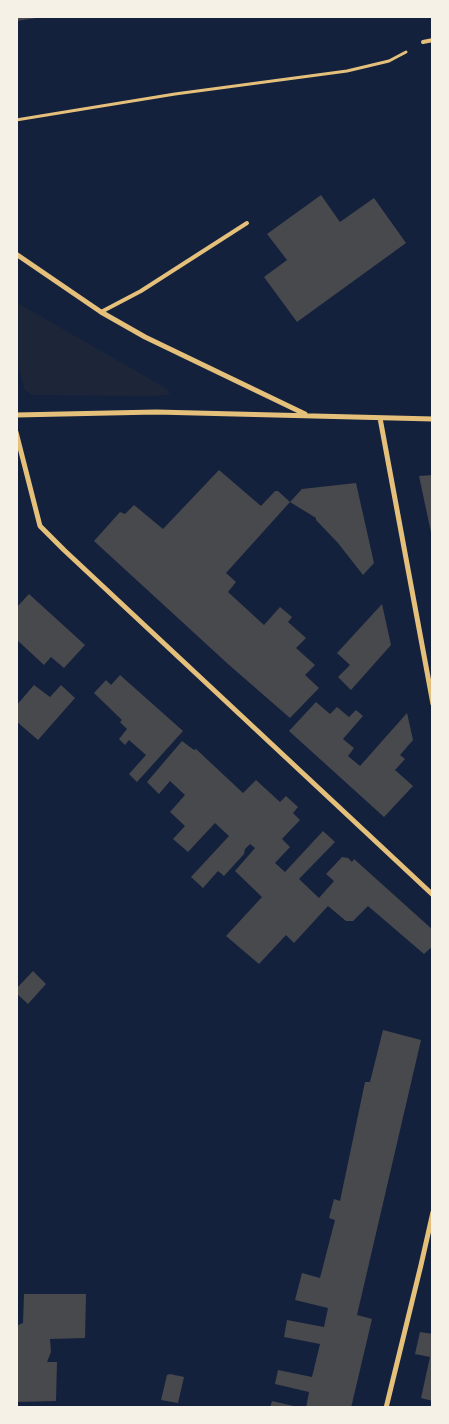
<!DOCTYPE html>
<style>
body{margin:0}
#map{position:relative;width:449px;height:1424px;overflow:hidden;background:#14213d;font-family:Commissioner,sans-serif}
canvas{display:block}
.frame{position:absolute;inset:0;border:18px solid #f6f1e7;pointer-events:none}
</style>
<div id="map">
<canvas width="449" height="1424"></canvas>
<div class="frame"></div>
</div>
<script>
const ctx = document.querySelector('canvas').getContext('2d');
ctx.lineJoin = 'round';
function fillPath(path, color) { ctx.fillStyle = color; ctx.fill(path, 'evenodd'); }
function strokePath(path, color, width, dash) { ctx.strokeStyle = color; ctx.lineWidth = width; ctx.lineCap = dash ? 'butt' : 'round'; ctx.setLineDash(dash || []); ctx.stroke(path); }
const green = new Path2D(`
 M 16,302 L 167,389 L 170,393 L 167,395 L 153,396 L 32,395 L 24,389 L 16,352 Z`);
const building = new Path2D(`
 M 16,16 L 44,16 L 44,17 L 16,21 Z
 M 321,195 L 340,222 L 374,198 L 406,243 L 297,322 L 264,277 L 287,260 L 267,234 Z
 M 219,470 L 261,506 L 275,491 L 278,491 L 290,502 L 226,573 L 236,582 L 228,592 L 264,625 L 280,607 L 292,617 L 288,622 L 306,638 L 296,648 L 315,665 L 305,675 L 319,688 L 290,718 L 228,664 L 94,541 L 120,512 L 125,514 L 134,505 L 163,529 Z
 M 433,475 L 433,537 L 432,537 L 419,476 Z
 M 356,483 L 374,563 L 363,575 L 338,543 L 316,520 L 316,518 L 290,502 L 302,489 Z
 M 29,594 L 85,645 L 64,668 L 51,657 L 44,665 L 16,639 L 16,608 Z
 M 382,604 L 391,645 L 351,690 L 338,677 L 350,665 L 337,653 Z
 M 120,675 L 183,731 L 137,782 L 129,774 L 146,755 L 129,740 L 125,745 L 119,739 L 127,729 L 120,722 L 122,720 L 94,693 L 106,680 L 111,685 Z
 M 34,685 L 50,697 L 61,685 L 75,698 L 38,740 L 16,721 L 16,706 Z
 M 316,702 L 330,714 L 337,707 L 349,717 L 356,710 L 363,716 L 343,739 L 354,748 L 348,756 L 360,766 L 407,713 L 413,740 L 400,755 L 405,759 L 395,770 L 413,786 L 384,817 L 289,731 Z
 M 182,741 L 194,750 L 196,749 L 243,793 L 256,780 L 280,802 L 286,796 L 298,807 L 293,813 L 300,820 L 282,839 L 290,847 L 275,863 L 285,872 L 323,831 L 335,842 L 299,879 L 319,898 L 334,881 L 326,874 L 342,857 L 348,858 L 352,862 L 354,859 L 433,930 L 433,946 L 424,954 L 368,906 L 353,921 L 346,921 L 328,906 L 294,943 L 286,935 L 259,964 L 226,936 L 262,897 L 235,871 L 255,848 L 250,844 L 245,849 L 244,854 L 224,876 L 218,871 L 203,888 L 191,877 L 229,836 L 215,823 L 188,852 L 173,839 L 185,826 L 170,812 L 185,795 L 170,781 L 159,794 L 147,782 Z
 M 33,971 L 46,984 L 28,1004 L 16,993 L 16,989 Z
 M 383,1030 L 421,1040 L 357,1315 L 372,1319 L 351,1408 L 306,1408 L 309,1392 L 275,1384 L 278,1370 L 312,1377 L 320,1344 L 284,1337 L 287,1320 L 324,1327 L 328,1308 L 295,1300 L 302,1273 L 320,1278 L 335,1220 L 329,1218 L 334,1199 L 340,1201 L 365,1082 L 370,1082 Z
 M 24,1294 L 86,1294 L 85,1338 L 50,1339 L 51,1352 L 47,1362 L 57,1362 L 56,1401 L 16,1402 L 16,1326 L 23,1323 Z
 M 420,1332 L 433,1334 L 433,1401 L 421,1398 L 430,1357 L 415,1354 Z
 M 170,1374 L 184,1377 L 178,1403 L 161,1400 L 167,1375 Z
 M 272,1401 L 298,1407 L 298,1408 L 270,1408 Z`);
const path = new Path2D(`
 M 16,120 L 175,94 L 347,71 L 389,61 L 406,52`);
const service = new Path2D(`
 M 423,42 L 433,40
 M 101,312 L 141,291 L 247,223`);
const minor = new Path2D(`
 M 16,254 L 101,312 L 145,337 L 305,414
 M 16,415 L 156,412 L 433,419
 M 380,418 L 433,704
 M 16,432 L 40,526 L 64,550 L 433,895
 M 386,1408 L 421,1265 L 433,1212`);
fillPath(green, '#1d2539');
fillPath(building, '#48494c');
strokePath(path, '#e5c07b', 3);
strokePath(service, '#e5c07b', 4);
strokePath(minor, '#e5c07b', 5);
</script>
